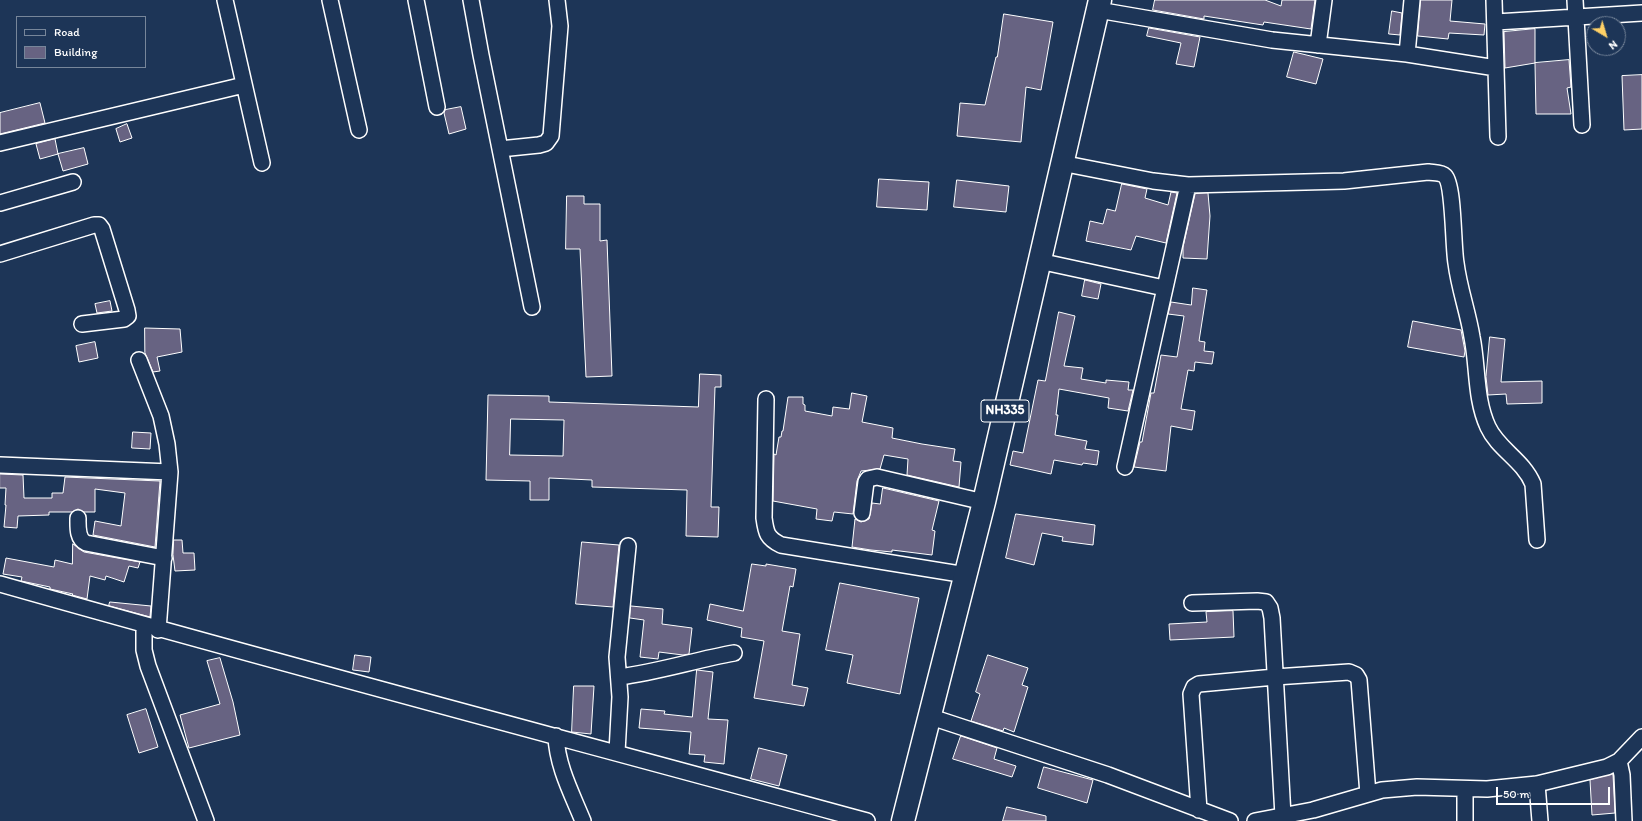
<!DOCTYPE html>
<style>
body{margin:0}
#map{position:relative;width:1642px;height:821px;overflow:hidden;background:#1d3557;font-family:Itim,sans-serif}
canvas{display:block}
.legend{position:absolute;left:16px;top:16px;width:130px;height:52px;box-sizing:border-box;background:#1d3557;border:1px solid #77869a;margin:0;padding:5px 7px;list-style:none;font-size:12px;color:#fff}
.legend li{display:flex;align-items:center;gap:8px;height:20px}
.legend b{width:20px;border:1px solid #77869a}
.north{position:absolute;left:1586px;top:16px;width:40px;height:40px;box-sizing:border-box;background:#1d3557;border:1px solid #77869a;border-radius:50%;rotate:142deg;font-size:11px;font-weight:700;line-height:16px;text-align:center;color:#fff}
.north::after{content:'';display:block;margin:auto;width:14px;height:18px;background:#ffd166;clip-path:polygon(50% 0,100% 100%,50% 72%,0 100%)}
.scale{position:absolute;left:1496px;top:787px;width:114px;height:18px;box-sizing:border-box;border:2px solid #fff;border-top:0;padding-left:5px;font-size:12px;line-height:14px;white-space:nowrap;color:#fff;-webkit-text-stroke:3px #1d3557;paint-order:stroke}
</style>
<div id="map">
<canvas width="1642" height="821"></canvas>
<ul class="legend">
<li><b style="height:5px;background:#1d3557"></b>Road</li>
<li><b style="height:11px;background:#676382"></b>Building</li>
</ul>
<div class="north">N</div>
<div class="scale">50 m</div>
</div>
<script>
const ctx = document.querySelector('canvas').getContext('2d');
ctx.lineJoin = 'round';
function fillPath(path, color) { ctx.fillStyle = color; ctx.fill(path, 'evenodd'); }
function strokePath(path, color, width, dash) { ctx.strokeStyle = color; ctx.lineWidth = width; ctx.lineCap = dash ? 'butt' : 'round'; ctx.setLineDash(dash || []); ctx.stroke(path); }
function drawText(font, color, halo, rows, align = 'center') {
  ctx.font = font + ' Itim,sans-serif'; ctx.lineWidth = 3; ctx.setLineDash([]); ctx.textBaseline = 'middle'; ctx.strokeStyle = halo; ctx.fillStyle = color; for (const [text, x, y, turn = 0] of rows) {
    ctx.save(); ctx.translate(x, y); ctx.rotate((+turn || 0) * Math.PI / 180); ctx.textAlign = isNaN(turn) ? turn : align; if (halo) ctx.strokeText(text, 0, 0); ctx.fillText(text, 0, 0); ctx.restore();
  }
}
const building = new Path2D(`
 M 1155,0 L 1265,0 L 1281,6 L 1282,0 L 1315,0 L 1311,29 L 1264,22 L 1263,25 L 1204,16 L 1204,19 L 1153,10 Z
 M 1421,0 L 1452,0 L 1450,21 L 1485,24 L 1484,35 L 1449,33 L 1448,39 L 1418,36 Z
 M 1392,11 L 1402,13 L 1400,35 L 1389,34 Z
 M 1004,14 L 1053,22 L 1041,90 L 1026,87 L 1021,142 L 957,136 L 960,103 L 985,105 L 996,57 L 997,57 Z
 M 1149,28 L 1200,37 L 1194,67 L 1176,64 L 1181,43 L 1147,36 Z
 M 1535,29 L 1535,63 L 1505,68 L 1504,32 Z
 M 1294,52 L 1323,59 L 1316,84 L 1287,77 Z
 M 1569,60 L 1571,87 L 1567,88 L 1571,114 L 1536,114 L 1535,63 Z
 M 1642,75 L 1642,129 L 1624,130 L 1622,76 Z
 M 40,103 L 45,123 L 0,134 L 0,113 Z
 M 461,107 L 466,129 L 449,134 L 444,113 L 445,110 Z
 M 127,124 L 132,138 L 120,142 L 116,129 Z
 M 55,139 L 58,154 L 40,159 L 36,144 Z
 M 84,148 L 88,164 L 63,171 L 58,154 Z
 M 879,179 L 929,182 L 927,210 L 877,207 Z
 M 957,180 L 1009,186 L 1006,212 L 954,207 Z
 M 1122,184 L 1147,189 L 1145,198 L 1168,205 L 1171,192 L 1177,193 L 1166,243 L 1136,236 L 1131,250 L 1086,241 L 1090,221 L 1103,224 L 1107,209 L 1115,211 Z
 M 1208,193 L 1210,216 L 1207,259 L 1183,258 L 1183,247 L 1195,194 Z
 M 567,196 L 584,196 L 584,204 L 600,204 L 600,241 L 607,240 L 612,376 L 586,377 L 580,249 L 566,249 Z
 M 1085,280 L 1101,284 L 1098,299 L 1082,296 Z
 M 1193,288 L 1207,290 L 1199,341 L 1205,342 L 1204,351 L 1214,352 L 1212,364 L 1195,362 L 1194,371 L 1188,370 L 1181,409 L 1195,411 L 1192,430 L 1171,426 L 1166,471 L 1134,467 L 1140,442 L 1142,442 L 1151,393 L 1154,393 L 1161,355 L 1177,357 L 1184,316 L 1168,314 L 1171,302 L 1191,305 Z
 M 110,301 L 112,311 L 97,313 L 95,304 Z
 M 1059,312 L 1075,316 L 1064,366 L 1083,368 L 1081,379 L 1106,383 L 1106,380 L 1129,382 L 1128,390 L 1133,390 L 1128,411 L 1108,408 L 1109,398 L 1059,389 L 1056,415 L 1058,415 L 1055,435 L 1087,441 L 1085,449 L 1099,451 L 1097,465 L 1083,463 L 1082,465 L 1054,460 L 1051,474 L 1010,465 L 1013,451 L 1023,453 L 1038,380 L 1045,381 Z
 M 1413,321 L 1461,330 L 1465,351 L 1464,357 L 1408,347 Z
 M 145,328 L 180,329 L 182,352 L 157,357 L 160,371 L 153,372 L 145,353 Z
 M 1490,337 L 1505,339 L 1501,382 L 1542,381 L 1542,403 L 1507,404 L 1506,394 L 1488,395 L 1486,377 Z
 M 95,342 L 98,358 L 79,362 L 76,346 Z
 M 700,374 L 721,375 L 721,387 L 715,387 L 711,507 L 719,507 L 718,537 L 686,536 L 687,490 L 592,487 L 592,480 L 549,478 L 549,500 L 530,500 L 530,481 L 486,480 L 488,395 L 549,396 L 549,402 L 698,407 ZM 511,419 L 564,420 L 563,456 L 510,455 Z
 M 852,393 L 867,396 L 862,422 L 893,428 L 892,438 L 922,444 L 955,449 L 953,461 L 961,462 L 959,487 L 907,475 L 908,459 L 884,455 L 880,469 L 861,471 L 857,481 L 853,514 L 834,512 L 832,521 L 816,519 L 817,509 L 773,501 L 774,454 L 776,455 L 779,437 L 781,437 L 782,431 L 783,431 L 788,397 L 803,397 L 803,404 L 805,405 L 805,411 L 832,416 L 833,407 L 849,409 Z
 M 133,432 L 151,433 L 150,449 L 132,448 Z
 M 0,474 L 23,475 L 24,498 L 52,498 L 52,493 L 63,493 L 65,477 L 160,481 L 155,547 L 93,535 L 95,521 L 121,526 L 125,493 L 95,489 L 95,512 L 84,512 L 78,509 L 72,512 L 49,512 L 49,515 L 18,516 L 17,528 L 4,527 L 6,505 L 5,505 L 6,488 L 0,488 Z
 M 883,488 L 939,501 L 932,530 L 935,531 L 932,555 L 892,550 L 892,552 L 871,550 L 852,547 L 855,519 L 861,522 L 869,519 L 872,503 L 880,504 Z
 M 1016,514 L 1095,525 L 1093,545 L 1062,541 L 1063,537 L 1042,533 L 1034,565 L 1006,558 Z
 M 174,540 L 182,540 L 183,553 L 194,553 L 195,570 L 175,571 L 173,555 Z
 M 582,542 L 619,545 L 613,607 L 576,604 Z
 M 73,544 L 84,552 L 140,562 L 138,568 L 129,566 L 124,582 L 106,576 L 105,580 L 90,576 L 87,599 L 72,595 L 73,594 L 50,589 L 50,587 L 21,581 L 22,577 L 3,574 L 6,558 L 54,567 L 55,560 L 72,564 Z
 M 752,564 L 766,566 L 766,564 L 796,569 L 793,587 L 790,586 L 782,631 L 800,634 L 792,685 L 808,688 L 804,706 L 754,698 L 764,641 L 741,637 L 742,628 L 707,620 L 710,604 L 743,611 Z
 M 840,583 L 919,598 L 900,694 L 847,683 L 853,655 L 826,650 Z
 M 110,602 L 151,606 L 150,617 L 109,606 Z
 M 631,606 L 663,609 L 662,624 L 692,628 L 689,654 L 683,655 L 659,652 L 658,659 L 640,657 L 644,620 L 630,618 Z
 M 1233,611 L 1234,637 L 1170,640 L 1169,624 L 1207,622 L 1206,612 Z
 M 355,655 L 371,657 L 369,672 L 353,670 Z
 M 988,655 L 1028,668 L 1022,685 L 1028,687 L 1014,732 L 1004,728 L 1003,731 L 971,721 L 980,694 L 976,692 Z
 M 220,658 L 233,702 L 240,735 L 189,748 L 180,715 L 220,704 L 207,661 Z
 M 697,670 L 713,672 L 708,719 L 728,720 L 724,764 L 704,762 L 705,755 L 689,754 L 691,732 L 639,728 L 641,709 L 665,711 L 664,714 L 692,717 Z
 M 574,686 L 594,686 L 591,734 L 572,732 Z
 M 146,709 L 158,747 L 139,753 L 127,715 Z
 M 961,736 L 997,748 L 994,759 L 1016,766 L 1012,777 L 953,759 Z
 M 759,748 L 787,755 L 779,786 L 751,779 Z
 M 1044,767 L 1093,780 L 1087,803 L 1038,788 Z
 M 1613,774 L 1615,813 L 1592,815 L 1590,780 Z
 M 1007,807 L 1046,816 L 1046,821 L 1003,821 Z`);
const minor = new Path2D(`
 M 225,0 L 262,163
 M 330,0 L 359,130
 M 416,0 L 437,107
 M 471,0 L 481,55 L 532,307
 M 1494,0 L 1498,137
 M 1575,0 L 1582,125
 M 1098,10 L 1272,40 L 1407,54 L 1496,68
 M 1496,22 L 1642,13
 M 1318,45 L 1324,0
 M 1407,54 L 1412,0
 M 0,143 L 244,85
 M 500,149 L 539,145 L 546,143 L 551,136 L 560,26 L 557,0
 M 1061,163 L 1153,181 L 1188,185 L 1344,181 L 1428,172 C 1434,173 1441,172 1445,176 C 1454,185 1453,247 1456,263 C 1459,288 1468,312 1472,337 C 1478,367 1475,399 1488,427 C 1498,449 1523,460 1533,484 L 1537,540
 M 0,203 L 73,182
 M 0,254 L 94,225 L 99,225 L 102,229 L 127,310 L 128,316 L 124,319 L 82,324
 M 1039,261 L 1164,288
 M 139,360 L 161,416 L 167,444 L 170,472 L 158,630
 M 766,399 L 764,518 C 766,533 767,538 781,545 L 966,575
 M 0,465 L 170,472
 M 1125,467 L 1188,185
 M 862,513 L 866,482 L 868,479 L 877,477 L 984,502
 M 78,518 C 78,527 77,539 86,543 L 164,558
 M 0,584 C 288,666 578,742 867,821
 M 1192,603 L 1257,601 L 1266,602 L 1270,608 L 1272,618 L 1283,816
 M 144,626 L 144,650 L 148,666 L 206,821
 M 619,677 C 658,672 695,660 734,653
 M 928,716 L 1108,775 L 1230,821
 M 556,736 C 557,766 572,794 583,821
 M 617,752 L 620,697 L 617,657 L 628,546
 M 1619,761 L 1622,775 L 1624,821
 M 1537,784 L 1540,821
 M 1199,810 L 1191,694 L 1194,687 L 1199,684 L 1275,677 L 1349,672 L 1356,675 L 1359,680 L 1368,794
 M 1255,821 L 1313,810 L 1382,790 L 1417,787 L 1487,789 L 1537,784 L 1607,767 L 1619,761 L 1642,737
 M 1465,821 L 1465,789`);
const highway = new Path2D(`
 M 903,821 L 984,502 L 1100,0`);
const shields = [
 [1005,411,48]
];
const shieldNames = [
 ["NH335",1005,411]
];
fillPath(building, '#676382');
strokePath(building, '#fff', 1);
strokePath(minor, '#fff', 18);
strokePath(highway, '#fff', 25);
strokePath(minor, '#1d3557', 15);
strokePath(highway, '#1d3557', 22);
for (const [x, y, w] of shields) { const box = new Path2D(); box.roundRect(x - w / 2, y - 11, w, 22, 3); ctx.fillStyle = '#1d3557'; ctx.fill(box); strokePath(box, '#fff', 1); }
drawText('bold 13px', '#fff', null, shieldNames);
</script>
